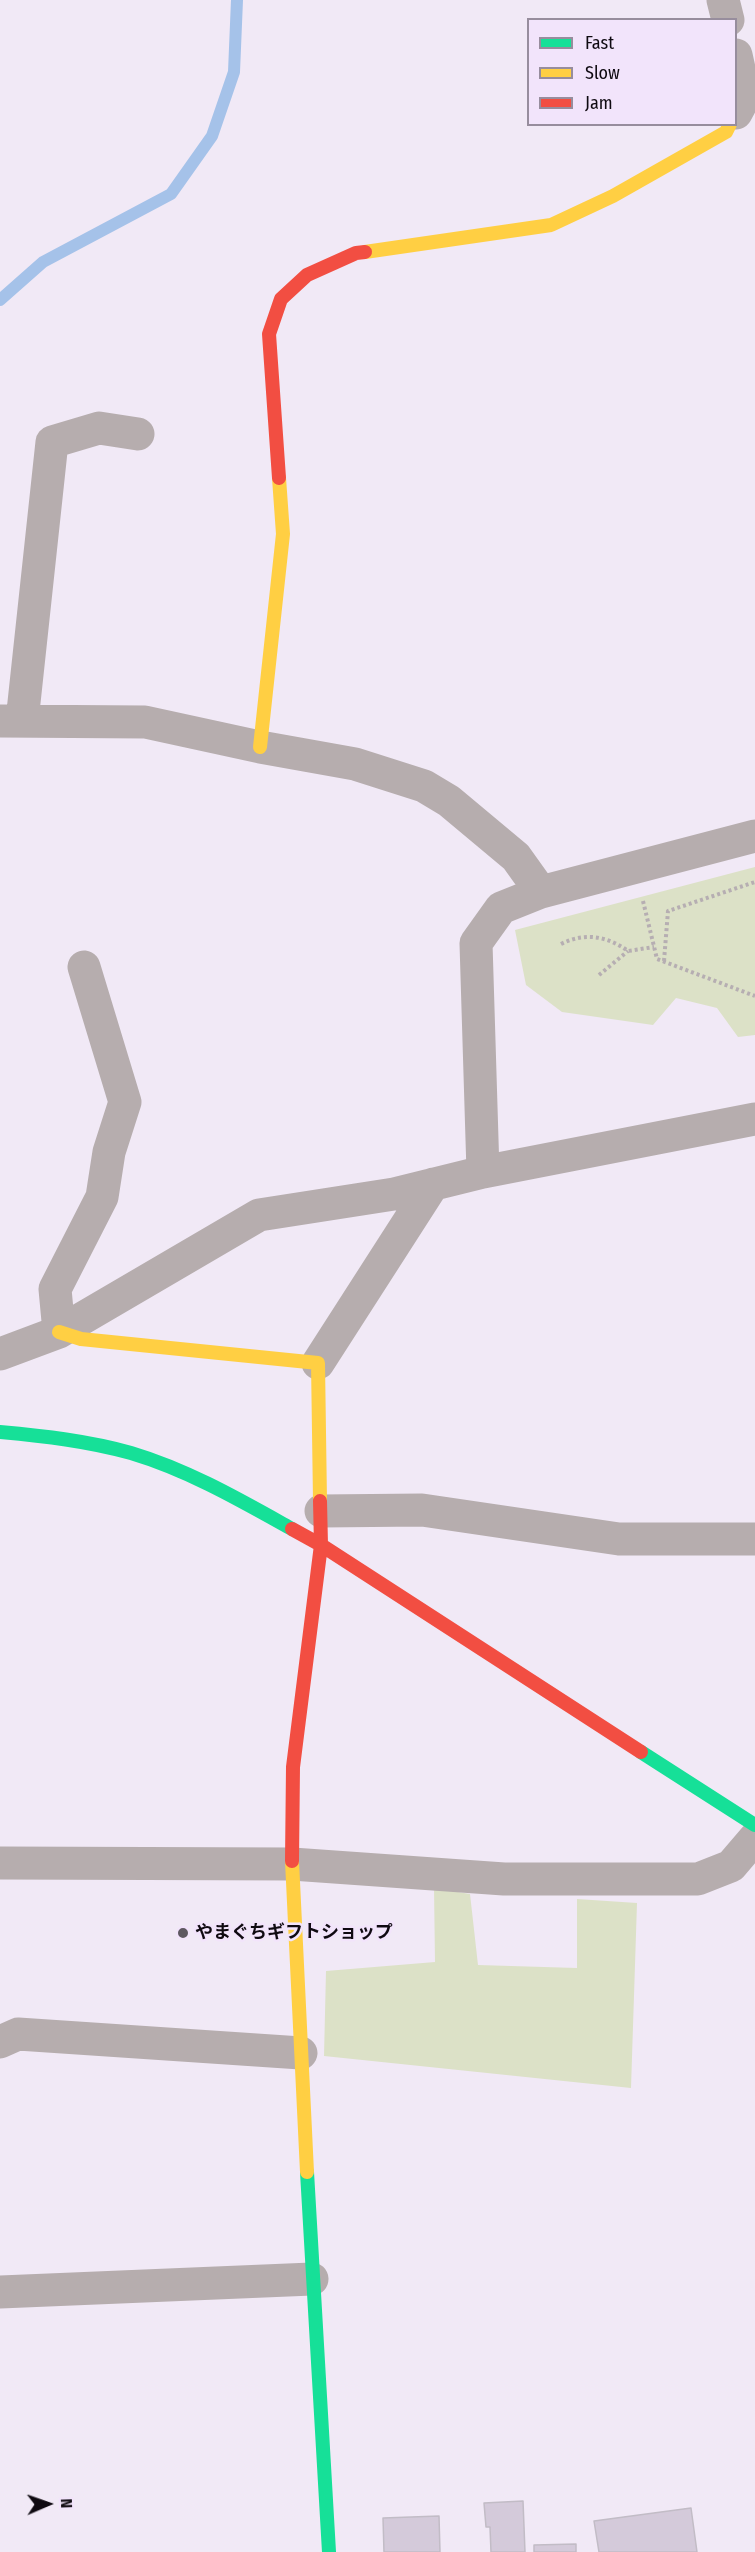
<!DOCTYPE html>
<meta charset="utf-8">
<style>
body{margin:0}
#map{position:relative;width:755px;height:2552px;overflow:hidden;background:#f1e9f6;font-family:"Fira Sans Condensed",sans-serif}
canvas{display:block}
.legend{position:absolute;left:527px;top:18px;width:210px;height:108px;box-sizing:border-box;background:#f2e4fb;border:2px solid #978d9d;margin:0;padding:8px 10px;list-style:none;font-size:18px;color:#0f0a11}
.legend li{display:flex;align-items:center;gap:12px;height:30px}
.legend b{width:30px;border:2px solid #978d9d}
.north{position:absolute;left:18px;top:2474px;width:60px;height:60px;-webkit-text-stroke:4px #f2e4fb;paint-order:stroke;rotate:88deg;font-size:16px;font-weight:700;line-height:24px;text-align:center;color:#0f0a11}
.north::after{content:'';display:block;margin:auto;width:21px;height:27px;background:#0f0a11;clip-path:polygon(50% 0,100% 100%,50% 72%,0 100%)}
</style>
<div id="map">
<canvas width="755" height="2552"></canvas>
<ul class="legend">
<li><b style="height:8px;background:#16e098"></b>Fast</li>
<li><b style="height:8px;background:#ffcf43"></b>Slow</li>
<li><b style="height:8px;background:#f24e42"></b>Jam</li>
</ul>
<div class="north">N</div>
</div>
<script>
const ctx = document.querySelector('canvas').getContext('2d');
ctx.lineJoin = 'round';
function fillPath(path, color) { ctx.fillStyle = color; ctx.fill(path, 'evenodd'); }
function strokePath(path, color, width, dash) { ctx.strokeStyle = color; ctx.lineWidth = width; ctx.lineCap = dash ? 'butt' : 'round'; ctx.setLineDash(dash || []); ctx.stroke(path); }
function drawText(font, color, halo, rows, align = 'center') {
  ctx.font = font + ' "Fira Sans Condensed","Noto Sans JP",sans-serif'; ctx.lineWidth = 5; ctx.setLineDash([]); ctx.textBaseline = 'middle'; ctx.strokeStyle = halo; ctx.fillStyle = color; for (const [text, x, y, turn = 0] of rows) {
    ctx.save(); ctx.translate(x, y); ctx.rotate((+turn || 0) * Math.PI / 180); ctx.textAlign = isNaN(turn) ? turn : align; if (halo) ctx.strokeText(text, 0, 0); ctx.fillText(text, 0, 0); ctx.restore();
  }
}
const green = new Path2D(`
 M 755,867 L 755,1035 L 738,1037 L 717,1008 L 676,998 L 653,1025 L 562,1012 L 526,985 L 515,930 Z
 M 434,1888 L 470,1894 L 478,1965 L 577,1968 L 577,1899 L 637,1903 L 631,2088 L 324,2056 L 326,1971 L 435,1962 Z`);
const stream = new Path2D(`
 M 0,300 L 43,262 L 171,194 L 212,136 L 234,72 L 237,0`);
const building = new Path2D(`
 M 523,2501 L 525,2552 L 491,2552 L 490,2527 L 486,2527 L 484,2503 Z
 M 691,2508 L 697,2552 L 599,2552 L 594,2521 Z
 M 439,2516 L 440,2552 L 384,2552 L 383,2518 Z
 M 576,2544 L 576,2552 L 534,2552 L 534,2545 Z`);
const path = new Path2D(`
 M 643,901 L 657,959 L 755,996
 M 561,944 C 585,932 607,936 628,951 L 654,947
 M 664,961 L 668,911 L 755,882
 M 599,975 L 628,951`);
const street = new Path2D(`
 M 723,0 L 728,20
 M 736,55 L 745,96 L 736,113
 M 0,721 L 145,722 L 260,747 L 355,764 L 424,786 L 449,801 L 516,857 L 541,892
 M 22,721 L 52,442 L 99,428 L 138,434
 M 483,1172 L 476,943 L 501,908 L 541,892 L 755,836
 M 59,1332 L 55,1289 L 102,1197 L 109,1152 L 125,1102 L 84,967
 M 0,1354 L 59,1332 L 259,1215 L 394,1194 L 483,1172 L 755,1119
 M 318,1363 L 433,1184
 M 321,1511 L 422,1510 L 619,1539 L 755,1539
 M 0,1863 L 292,1864 L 504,1879 L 698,1879 L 731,1866 L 755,1838
 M 0,2042 L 18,2034 L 301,2053
 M 0,2292 L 312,2279`);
const fast = new Path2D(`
 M 0,1432 C 44,1436 88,1441 131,1453 C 188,1470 240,1500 292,1529
 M 641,1752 L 755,1825
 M 307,2172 L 329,2552`);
const slow = new Path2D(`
 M 365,252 L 551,225 L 613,196 L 726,132 L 730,124
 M 260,747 L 283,534 L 279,478
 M 59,1332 L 81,1339 L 318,1363 L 320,1501
 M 292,1861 L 307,2172`);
const jam = new Path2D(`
 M 279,478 L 269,334 L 281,299 L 307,275 L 356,253 L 365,252
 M 292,1529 L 321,1545 L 641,1752
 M 292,1861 L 293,1767 L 321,1545 L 320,1501`);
const markers = [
 [183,1933,6,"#5e5861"]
];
const poiNames = [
 ["やまぐちギフトショップ",195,1933]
];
fillPath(green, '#dce1c7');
strokePath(stream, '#a5c2e9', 12);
fillPath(building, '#d4cada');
strokePath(building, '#c2bcc6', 1.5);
strokePath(path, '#b6aeb2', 4, [3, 3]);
strokePath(street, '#b6adae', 33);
strokePath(fast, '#16e098', 14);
strokePath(slow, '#ffcf43', 14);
strokePath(jam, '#f24e42', 14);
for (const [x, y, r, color] of markers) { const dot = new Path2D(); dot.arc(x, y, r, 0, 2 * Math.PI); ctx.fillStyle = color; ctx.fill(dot); strokePath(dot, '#f2e4fb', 2); }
drawText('bold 18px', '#0f0a11', '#f2e4fb', poiNames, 'left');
</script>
